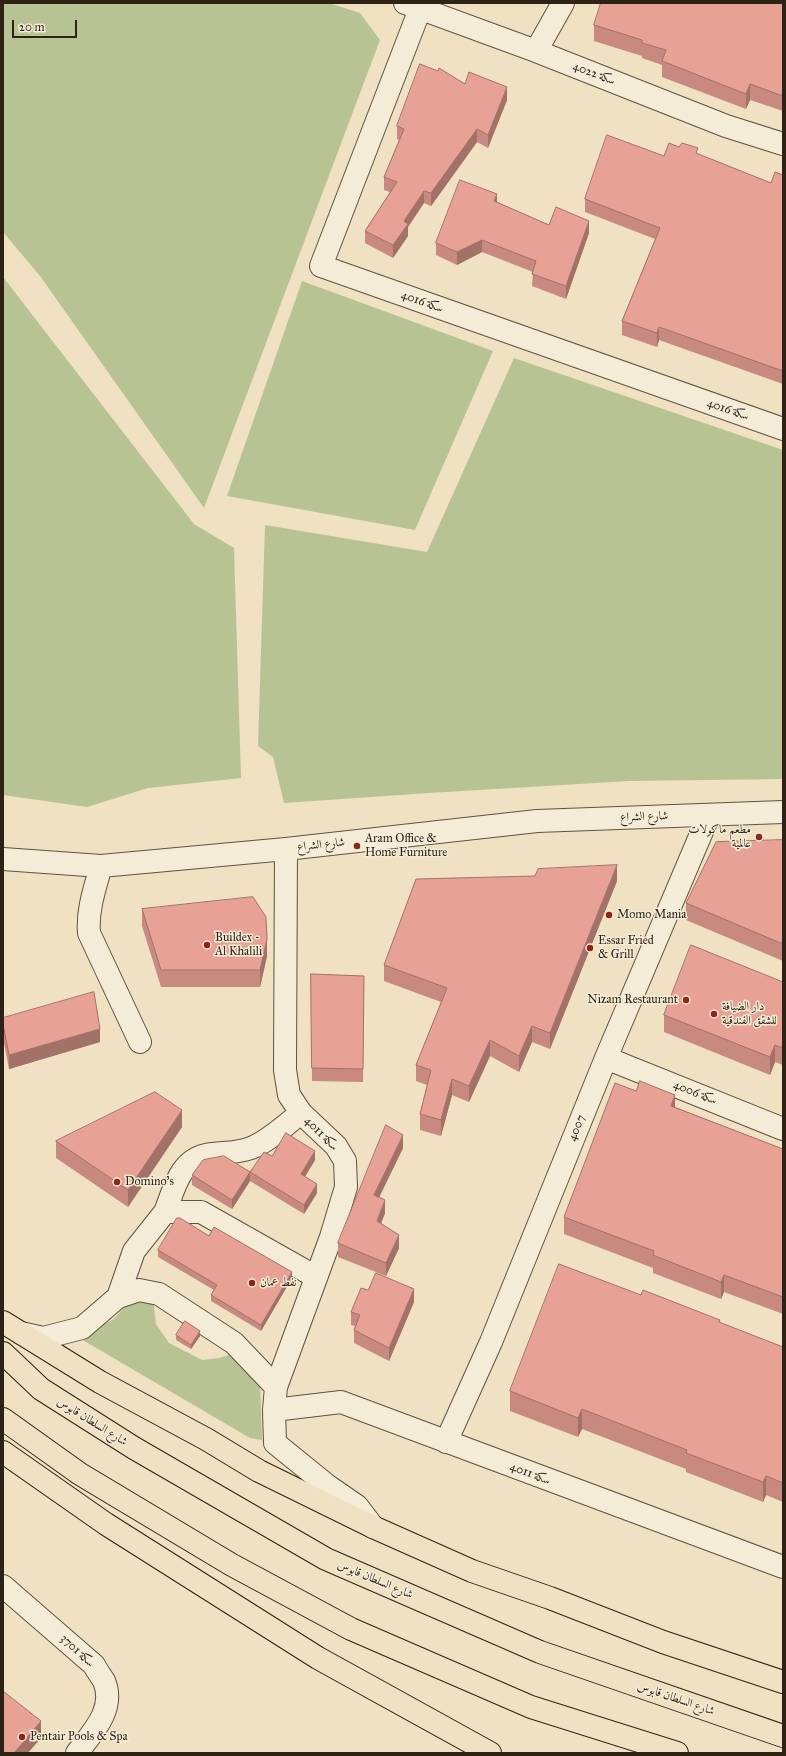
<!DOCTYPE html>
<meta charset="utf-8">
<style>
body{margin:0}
#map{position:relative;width:786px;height:1756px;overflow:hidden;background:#efe1c1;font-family:"IM FELL Great Primer",serif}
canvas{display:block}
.frame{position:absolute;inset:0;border:4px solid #2e2215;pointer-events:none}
.scale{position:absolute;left:12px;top:20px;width:65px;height:18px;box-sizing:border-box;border:2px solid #2e2215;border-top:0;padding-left:5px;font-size:12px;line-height:14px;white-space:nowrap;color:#2e2215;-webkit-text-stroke:3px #f5ecd7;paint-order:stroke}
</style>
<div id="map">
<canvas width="786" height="1756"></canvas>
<div class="frame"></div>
<div class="scale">20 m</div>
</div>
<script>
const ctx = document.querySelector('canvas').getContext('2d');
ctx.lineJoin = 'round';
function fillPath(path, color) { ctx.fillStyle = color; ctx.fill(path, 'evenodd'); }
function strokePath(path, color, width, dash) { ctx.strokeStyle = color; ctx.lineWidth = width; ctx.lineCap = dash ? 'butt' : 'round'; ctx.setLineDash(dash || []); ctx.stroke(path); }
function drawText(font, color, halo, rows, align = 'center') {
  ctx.font = font + ' "IM FELL Great Primer",Amiri,serif'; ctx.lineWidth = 3; ctx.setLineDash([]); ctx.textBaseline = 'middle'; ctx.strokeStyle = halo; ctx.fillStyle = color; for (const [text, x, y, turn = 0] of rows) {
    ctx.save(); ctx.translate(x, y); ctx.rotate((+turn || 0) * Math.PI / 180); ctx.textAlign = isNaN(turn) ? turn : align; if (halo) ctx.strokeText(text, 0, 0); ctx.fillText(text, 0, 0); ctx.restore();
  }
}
const green = new Path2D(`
 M 3,3 L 329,3 L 360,13 L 380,40 L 204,508 L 40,276 L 3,232 Z
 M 3,277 L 194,524 L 234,548 L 241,778 L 148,788 L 87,807 L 3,795 Z
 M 302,281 L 493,351 L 415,530 L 227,496 Z
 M 514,358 L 783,450 L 783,779 L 629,781 L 429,793 L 284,803 L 273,757 L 258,746 L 265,525 L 427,552 Z
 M 153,1298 L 156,1324 L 169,1343 L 202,1360 L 219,1358 L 234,1353 L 260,1380 L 262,1440 L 250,1438 L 81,1339 L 90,1331 L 114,1319 L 132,1299 Z`);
const minor = new Path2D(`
 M 405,3 L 536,51 L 726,126 L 783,144
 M 420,9 L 321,266 L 783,429
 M 536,51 L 563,3
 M 286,849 L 285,1070 L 289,1095 L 301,1113 L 336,1146 L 345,1161 L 346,1187 L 331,1237 L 276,1387 L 274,1410 L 275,1443 L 328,1486 L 357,1506 L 373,1527
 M 3,859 L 101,866 L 286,849 L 537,821 L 783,812
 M 101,866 C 95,888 87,910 89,933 L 140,1042
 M 606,1058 L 783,1129
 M 165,1212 C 174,1190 179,1161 206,1155 C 221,1152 234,1154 251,1148 C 269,1141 285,1125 301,1113
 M 118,1297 L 134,1251 L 165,1212 L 201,1212 L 316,1277
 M 21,1333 L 43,1338 L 82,1328 L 118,1297 L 139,1290 L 159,1294 L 234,1343 L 276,1387
 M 274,1410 L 341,1402 L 783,1567
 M 446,1442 L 491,1342 L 606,1058 L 709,815
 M 3,1586 L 94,1665 C 97,1671 101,1676 104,1681 C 116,1709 92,1733 77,1753`);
const highway = new Path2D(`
 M 3,1322 L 100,1382 L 206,1439 L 259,1471 L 373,1527 L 472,1571 L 550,1598 L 663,1642 L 783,1682
 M 3,1353 L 41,1389 L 134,1448 L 326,1559 L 540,1652 L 783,1736
 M 3,1419 L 80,1474 L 232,1565 L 351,1629 L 531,1707 L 677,1753
 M 3,1452 L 106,1524 L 318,1658 L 490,1753`);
const wall = new Path2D(`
 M 783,3 L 783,111 L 750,100 L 746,109 L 662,77 L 662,65 L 642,58 L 642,56 L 594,41 L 594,25 Z
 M 465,84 L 507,100 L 488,148 L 477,142 L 431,206 L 424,203 L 408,227 L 408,236 L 393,258 L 365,243 L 365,231 L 390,192 L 384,190 L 384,177 L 399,140 L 397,139 L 397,126 Z
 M 679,147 L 698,154 L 771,183 L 783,175 L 783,384 L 659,340 L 657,347 L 622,335 L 622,321 L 655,239 L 585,212 L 585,199 L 664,156 Z
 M 497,202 L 549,225 L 589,233 L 566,299 L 532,286 L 533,272 L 482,252 L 457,265 L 436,255 L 436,243 Z
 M 783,840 L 783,961 L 686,920 L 686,903 Z
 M 617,881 L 550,1049 L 532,1042 L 519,1072 L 490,1056 L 469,1102 L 452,1095 L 441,1136 L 420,1130 L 420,1114 L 427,1085 L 416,1081 L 416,1065 L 441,1002 L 384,981 L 384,965 Z
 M 142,909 L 267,956 L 260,987 L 161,987 L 142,926 Z
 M 311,974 L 364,976 L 363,1082 L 312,1081 Z
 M 783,982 L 783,1065 L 775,1062 L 770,1075 L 664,1032 L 664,1015 Z
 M 3,1018 L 100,1042 L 9,1069 L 3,1037 Z
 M 636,1091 L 675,1107 L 783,1149 L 783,1314 L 724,1292 L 721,1299 L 653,1273 L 653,1268 L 564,1234 L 564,1217 Z
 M 182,1127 L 128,1207 L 56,1158 L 56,1141 Z
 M 403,1148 L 379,1197 L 385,1213 L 381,1223 L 399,1248 L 386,1276 L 338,1257 L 338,1243 Z
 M 272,1156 L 315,1160 L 305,1177 L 317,1193 L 304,1214 L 250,1181 L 232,1209 L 192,1185 L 192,1175 L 250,1172 Z
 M 209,1236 L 292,1278 L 261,1331 L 211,1301 L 211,1295 L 214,1290 L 158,1257 L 158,1250 Z
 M 641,1295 L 720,1323 L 783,1347 L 783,1502 L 766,1495 L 763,1502 L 686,1472 L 686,1469 L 582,1429 L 578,1437 L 510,1411 L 510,1391 Z
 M 414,1302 L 389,1361 L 354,1343 L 354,1330 L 355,1326 L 351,1325 L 351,1312 Z
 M 176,1335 L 200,1336 L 191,1349 L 176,1340 Z`);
const shadedWall = new Path2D(`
 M 750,84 L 750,100 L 746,109 L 746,94 Z
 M 507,87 L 507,100 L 488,148 L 488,135 Z
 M 477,129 L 477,142 L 431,206 L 431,193 Z
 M 424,191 L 424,203 L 408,227 L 408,236 L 393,258 L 393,245 L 404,221 Z
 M 497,194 L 497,207 L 494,201 Z
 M 589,221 L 589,233 L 566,299 L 566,286 Z
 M 482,240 L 482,252 L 457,265 L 457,252 Z
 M 659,327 L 659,340 L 657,347 L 657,333 Z
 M 617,865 L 617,881 L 550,1049 L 550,1033 Z
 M 267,939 L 267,956 L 260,987 L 260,970 Z
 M 532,1026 L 532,1042 L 519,1072 L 519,1056 Z
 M 100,1029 L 100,1042 L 9,1069 L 9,1055 Z
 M 490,1040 L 490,1056 L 469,1102 L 469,1086 Z
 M 775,1045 L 775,1062 L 770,1075 L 770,1057 Z
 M 452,1079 L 452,1095 L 441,1136 L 441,1120 Z
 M 675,1095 L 675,1112 L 671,1106 Z
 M 182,1110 L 182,1127 L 128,1207 L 128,1190 Z
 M 403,1135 L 403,1148 L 374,1208 L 374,1195 Z
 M 315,1151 L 315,1160 L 301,1183 L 301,1174 Z
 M 250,1172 L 250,1181 L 232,1209 L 232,1200 Z
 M 317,1184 L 317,1193 L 304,1214 L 304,1205 Z
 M 385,1200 L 385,1213 L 377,1234 L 377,1221 Z
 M 399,1235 L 399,1248 L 386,1276 L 386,1263 Z
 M 292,1272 L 292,1278 L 261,1331 L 261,1325 Z
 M 724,1275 L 724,1292 L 721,1299 L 721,1282 Z
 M 414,1289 L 414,1302 L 389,1361 L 389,1348 Z
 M 200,1331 L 200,1336 L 191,1349 L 191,1345 Z
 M 582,1409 L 582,1429 L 578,1437 L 578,1418 Z
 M 766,1476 L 766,1495 L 763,1502 L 763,1482 Z
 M 41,1721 L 41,1738 L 28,1753 L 14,1753 Z`);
const building = new Path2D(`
 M 601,3 L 783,3 L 783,96 L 750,84 L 746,94 L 662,61 L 666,50 L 642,43 L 642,40 L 594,25 Z
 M 420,64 L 438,71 L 439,68 L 465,84 L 469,72 L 507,87 L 488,135 L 477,129 L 431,193 L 424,191 L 404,221 L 408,224 L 393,245 L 365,231 L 397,182 L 384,177 L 404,129 L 397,126 Z
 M 607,135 L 664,156 L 669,143 L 679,147 L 682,143 L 698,148 L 696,153 L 771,183 L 775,172 L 783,175 L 783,371 L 659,327 L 657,333 L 622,321 L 660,228 L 585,199 Z
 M 460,180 L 497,194 L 494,201 L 549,225 L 556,207 L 589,221 L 566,286 L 532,274 L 536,261 L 482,240 L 457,252 L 436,243 Z
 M 783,840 L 783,944 L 686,903 L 716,842 Z
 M 617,865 L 550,1033 L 532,1026 L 519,1056 L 490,1040 L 469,1086 L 452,1079 L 441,1120 L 420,1114 L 431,1070 L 416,1065 L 447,988 L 384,965 L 416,879 L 535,876 L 538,869 Z
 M 253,897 L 266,917 L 267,939 L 260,970 L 161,970 L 142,909 Z
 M 691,945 L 783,982 L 783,1048 L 775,1045 L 770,1057 L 664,1015 Z
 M 311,974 L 364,976 L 363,1069 L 312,1068 Z
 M 94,992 L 100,1029 L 9,1055 L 3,1024 L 3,1018 Z
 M 640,1081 L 675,1095 L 671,1106 L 783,1149 L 783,1297 L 724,1275 L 721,1282 L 653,1255 L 654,1251 L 564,1217 L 615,1083 L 636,1091 Z
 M 155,1092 L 182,1110 L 128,1190 L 56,1141 Z
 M 386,1125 L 403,1135 L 374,1195 L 385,1200 L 377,1221 L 399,1235 L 386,1263 L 338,1243 Z
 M 286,1133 L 315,1151 L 301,1174 L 317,1184 L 304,1205 L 250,1172 L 264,1152 L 272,1156 Z
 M 224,1156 L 250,1172 L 232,1200 L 192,1175 L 203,1160 Z
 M 177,1218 L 180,1218 L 209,1236 L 214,1227 L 292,1272 L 261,1325 L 211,1295 L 217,1285 L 158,1250 Z
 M 559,1264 L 641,1295 L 643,1290 L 720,1320 L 719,1322 L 783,1347 L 783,1483 L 766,1476 L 763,1482 L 686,1453 L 687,1450 L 582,1409 L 578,1418 L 510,1391 Z
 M 376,1273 L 414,1289 L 389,1348 L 354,1330 L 360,1315 L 351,1312 L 361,1288 L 368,1290 Z
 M 185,1321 L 200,1331 L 191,1345 L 176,1335 Z
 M 3,1691 L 41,1721 L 14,1753 L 3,1753 Z`);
const markers = [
 [759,837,4,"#8f2418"],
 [357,846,4,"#8f2418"],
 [609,915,4,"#8f2418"],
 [207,945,4,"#8f2418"],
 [590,948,4,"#8f2418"],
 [686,1000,4,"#8f2418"],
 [714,1014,4,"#8f2418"],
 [117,1182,4,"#8f2418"],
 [252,1283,4,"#8f2418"],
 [22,1737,4,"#8f2418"]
];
const streetNames = [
 ["سكة 4022",594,74,21],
 ["سكة 4016",422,302,20],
 ["سكة 4016",728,410,19],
 ["شارع الشراع",644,817,-2],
 ["شارع الشراع",321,845,-6],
 ["سكة 4006",695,1093,22],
 ["4007",577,1128,-68],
 ["سكة 4011",321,1134,45],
 ["شارع السلطان قابوس",92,1422,32],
 ["سكة 4011",530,1474,21],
 ["شارع السلطان قابوس",375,1580,23],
 ["سكة 3701",77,1651,43],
 ["شارع السلطان قابوس",676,1699,19]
];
const poiNames = [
 ["مطعم ماكولات",751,830,"right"],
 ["عالمية",751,844,"right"],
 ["Aram Office &",365,839],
 ["Home Furniture",365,853],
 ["Momo Mania",617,915],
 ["Buildex -",215,938],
 ["Al Khalili",215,952],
 ["Essar Fried",598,941],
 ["& Grill",598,955],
 ["Nizam Restaurant",678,1000,"right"],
 ["دار الضيافة",722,1007],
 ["للشقق الفندقية",722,1021],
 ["Domino's",125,1182],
 ["نفط عمان",260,1283],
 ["Pentair Pools & Spa",30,1737]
];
fillPath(green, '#b8c393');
strokePath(minor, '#5e5240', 24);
strokePath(highway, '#2e2215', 24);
strokePath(minor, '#f5ecd7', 22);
strokePath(highway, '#efe1c1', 22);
fillPath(wall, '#c88a80');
fillPath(shadedWall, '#a27168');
fillPath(building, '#e8a195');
strokePath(building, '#a27168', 1);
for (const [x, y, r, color] of markers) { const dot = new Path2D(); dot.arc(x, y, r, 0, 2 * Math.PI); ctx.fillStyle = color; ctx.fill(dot); strokePath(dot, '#f5ecd7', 1.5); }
drawText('12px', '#2e2215', '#f5ecd7', streetNames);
drawText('12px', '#2e2215', '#f5ecd7', poiNames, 'left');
</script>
